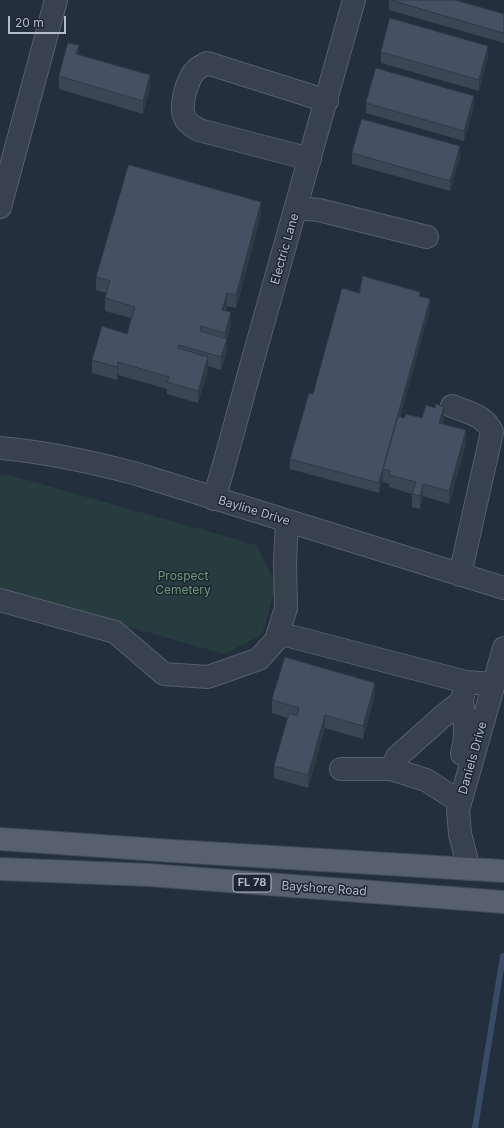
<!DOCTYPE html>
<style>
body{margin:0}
#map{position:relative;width:504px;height:1128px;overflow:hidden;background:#242f3e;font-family:Inter,sans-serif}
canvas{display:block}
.scale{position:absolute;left:8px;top:16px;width:58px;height:18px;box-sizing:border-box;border:2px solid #b4bcc9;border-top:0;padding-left:5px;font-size:12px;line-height:14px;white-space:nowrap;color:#b4bcc9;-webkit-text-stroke:3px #1d2633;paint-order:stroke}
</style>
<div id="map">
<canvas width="504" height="1128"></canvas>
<div class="scale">20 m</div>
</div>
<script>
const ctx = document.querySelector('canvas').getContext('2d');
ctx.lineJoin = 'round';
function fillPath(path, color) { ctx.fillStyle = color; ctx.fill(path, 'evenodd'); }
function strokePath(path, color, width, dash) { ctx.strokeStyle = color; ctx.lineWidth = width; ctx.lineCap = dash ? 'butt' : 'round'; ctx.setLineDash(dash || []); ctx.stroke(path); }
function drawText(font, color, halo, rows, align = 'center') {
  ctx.font = font + ' Inter,sans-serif'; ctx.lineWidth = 3; ctx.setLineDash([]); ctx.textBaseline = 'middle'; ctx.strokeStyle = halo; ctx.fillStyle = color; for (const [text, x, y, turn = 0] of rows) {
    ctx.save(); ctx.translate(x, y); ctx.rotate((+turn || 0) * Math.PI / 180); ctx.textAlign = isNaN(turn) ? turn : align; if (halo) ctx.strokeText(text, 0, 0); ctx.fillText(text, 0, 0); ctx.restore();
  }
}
const green = new Path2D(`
 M 6,474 L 256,545 L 276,585 L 262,635 L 224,654 L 0,590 L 0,475 Z`);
const stream = new Path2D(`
 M 475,1128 L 503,956`);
const minor = new Path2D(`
 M 310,159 L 199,130 C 194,127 187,123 185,118 C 179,106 187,79 196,70 C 199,67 204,65 207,63 L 327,101
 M 0,207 L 56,0
 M 296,208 L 319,210 L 427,237
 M 452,406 C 467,412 486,416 492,432 L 460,575
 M 0,448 C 46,452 92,462 137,474 L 504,588
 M 214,499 C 227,456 238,413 250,370 C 285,247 320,124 354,0
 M 0,600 L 115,632 L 164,674 L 208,677 L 259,659 L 276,640 L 286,608 L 285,561 L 287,521
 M 278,633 L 466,682 L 493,684
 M 462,754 C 467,736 465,720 462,701
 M 341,769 L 391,769 L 426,780 L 460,802
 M 391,769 L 397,757 L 443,716 L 462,701 L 466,682
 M 469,869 L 460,834 L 458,810 L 504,648`);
const major = new Path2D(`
 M 0,839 L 173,851 L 504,871
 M 0,869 L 149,875 L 504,902`);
const wall = new Path2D(`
 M 389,0 L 455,0 L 504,14 L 504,43 L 389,10 Z
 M 381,52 L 488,57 L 479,91 L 381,63 Z
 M 79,55 L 150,88 L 143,114 L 59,89 L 59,76 Z
 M 366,103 L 474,107 L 464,141 L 366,113 Z
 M 352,153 L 460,157 L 450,191 L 352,164 Z
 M 261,215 L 236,308 L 227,306 L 226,311 L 231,325 L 227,339 L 227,351 L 221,370 L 208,366 L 208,370 L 198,403 L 167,394 L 167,389 L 118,375 L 117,380 L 92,373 L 92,360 L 127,334 L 131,318 L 105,311 L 105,298 L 106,293 L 96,290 L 96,277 Z
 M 359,293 L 420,296 L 430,309 L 400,417 L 404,418 L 444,419 L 443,423 L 466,443 L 449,504 L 423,496 L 420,509 L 412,507 L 412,494 L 389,487 L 389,484 L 383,482 L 383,477 L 379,493 L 290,469 L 290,459 L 313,394 Z
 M 375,695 L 363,739 L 325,728 L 308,788 L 274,778 L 274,766 L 287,718 L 272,713 L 272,700 Z`);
const shadedWall = new Path2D(`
 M 79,45 L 79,58 L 76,54 Z
 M 488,46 L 488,57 L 479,91 L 479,80 Z
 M 150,75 L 150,88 L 143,114 L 143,101 Z
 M 474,96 L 474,107 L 464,141 L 464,131 Z
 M 460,146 L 460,157 L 450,191 L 450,181 Z
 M 261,202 L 261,215 L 236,308 L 236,295 Z
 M 227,293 L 227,306 L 222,323 L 222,310 Z
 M 430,299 L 430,309 L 385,470 L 383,469 L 383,477 L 379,493 L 379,483 Z
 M 231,312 L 231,325 L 227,339 L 227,351 L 221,370 L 221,357 L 225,345 L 225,333 Z
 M 208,357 L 208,370 L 198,403 L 198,391 Z
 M 118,362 L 118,375 L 117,380 L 117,367 Z
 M 444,407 L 444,419 L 439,435 L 439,423 Z
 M 466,430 L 466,443 L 449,504 L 449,491 Z
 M 423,484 L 423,496 L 420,509 L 420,496 Z
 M 375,683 L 375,695 L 363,739 L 363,726 Z
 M 325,715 L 325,728 L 308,788 L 308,775 Z`);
const building = new Path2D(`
 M 391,0 L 455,0 L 504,14 L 504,33 Z
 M 390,18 L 488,46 L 479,80 L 381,52 Z
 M 68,43 L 79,45 L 76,54 L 150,75 L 143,101 L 59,76 Z
 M 376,68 L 474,96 L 464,131 L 366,103 Z
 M 362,119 L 460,146 L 450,181 L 352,153 Z
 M 130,165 L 261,202 L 236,295 L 227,293 L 222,310 L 231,312 L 225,333 L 201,326 L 200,331 L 227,339 L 221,357 L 179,345 L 178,348 L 208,357 L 198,391 L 167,382 L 169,377 L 118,362 L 117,367 L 92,360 L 102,326 L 127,334 L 135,307 L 105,298 L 110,281 L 96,277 L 128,166 Z
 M 363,276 L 420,292 L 419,296 L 430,299 L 379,483 L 290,459 L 309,393 L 313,394 L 342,288 L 359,293 Z
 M 436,404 L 444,407 L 439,423 L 466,430 L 449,491 L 423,484 L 420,496 L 412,494 L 416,482 L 389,475 L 390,471 L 383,469 L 398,416 L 404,418 L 406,414 L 422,418 L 426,405 L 435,408 Z
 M 285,657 L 375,683 L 363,726 L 325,715 L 308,775 L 274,766 L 289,713 L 297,716 L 299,708 L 272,700 Z`);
const shields = [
 [252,883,38]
];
const shieldNames = [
 ["FL 78",252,883]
];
const streetNames = [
 ["Electric Lane",285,249,-74],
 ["Bayline Drive",254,511,17],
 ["Daniels Drive",473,758,-74],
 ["Bayshore Road",324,889,4]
];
const parkNames = [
 ["Prospect",183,576],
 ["Cemetery",183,590]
];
fillPath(green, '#263c3f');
strokePath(stream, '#394c67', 6);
strokePath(minor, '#565f6c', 24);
strokePath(major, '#414a57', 24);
strokePath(minor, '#38414e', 22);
strokePath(major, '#56606e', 22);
fillPath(wall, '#3b4654');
fillPath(shadedWall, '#303945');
fillPath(building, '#455162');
strokePath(building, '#303945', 1);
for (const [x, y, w] of shields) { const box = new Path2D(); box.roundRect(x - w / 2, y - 9, w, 18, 3); ctx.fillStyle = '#1d2633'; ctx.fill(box); strokePath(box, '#b4bcc9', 1); }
drawText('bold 11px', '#b4bcc9', null, shieldNames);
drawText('12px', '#b4bcc9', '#1d2633', streetNames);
drawText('12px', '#6b9a76', '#1d2633', parkNames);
</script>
